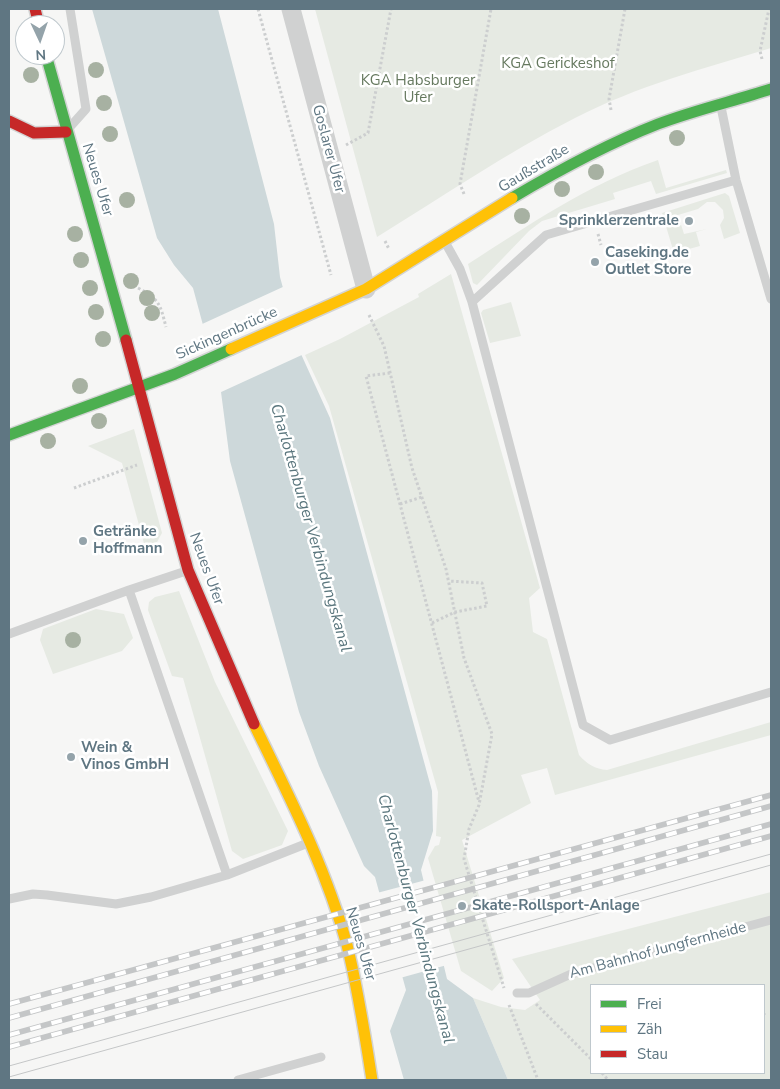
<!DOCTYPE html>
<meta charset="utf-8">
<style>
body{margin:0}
#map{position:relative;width:780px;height:1089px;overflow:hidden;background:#f6f6f5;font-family:"Nunito Sans",sans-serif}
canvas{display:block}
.frame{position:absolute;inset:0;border:10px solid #5f7682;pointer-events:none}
.legend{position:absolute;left:590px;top:984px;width:175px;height:90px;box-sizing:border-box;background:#fff;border:1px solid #bfc8cd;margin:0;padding:6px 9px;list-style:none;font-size:15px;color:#5f7682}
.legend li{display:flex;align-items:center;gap:10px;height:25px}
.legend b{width:25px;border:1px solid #bfc8cd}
.north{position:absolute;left:15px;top:15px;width:50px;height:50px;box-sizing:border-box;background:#fff;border:1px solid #bfc8cd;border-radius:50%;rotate:177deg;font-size:14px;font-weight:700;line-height:20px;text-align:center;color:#5f7682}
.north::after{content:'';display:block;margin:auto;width:18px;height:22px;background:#94a3aa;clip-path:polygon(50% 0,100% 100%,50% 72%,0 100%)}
</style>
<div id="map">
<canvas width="780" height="1089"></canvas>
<div class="frame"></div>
<ul class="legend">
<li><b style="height:6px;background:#4caf50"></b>Frei</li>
<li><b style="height:6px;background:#ffc107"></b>Zäh</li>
<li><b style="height:6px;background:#c62828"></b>Stau</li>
</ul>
<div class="north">N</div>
</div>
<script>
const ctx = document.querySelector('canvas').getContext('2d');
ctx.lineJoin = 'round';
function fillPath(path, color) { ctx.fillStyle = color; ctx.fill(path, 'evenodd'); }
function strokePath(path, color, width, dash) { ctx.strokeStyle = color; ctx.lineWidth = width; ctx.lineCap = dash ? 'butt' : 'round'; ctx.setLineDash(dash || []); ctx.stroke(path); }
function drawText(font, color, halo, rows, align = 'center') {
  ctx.font = font + ' "Nunito Sans",sans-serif'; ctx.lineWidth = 5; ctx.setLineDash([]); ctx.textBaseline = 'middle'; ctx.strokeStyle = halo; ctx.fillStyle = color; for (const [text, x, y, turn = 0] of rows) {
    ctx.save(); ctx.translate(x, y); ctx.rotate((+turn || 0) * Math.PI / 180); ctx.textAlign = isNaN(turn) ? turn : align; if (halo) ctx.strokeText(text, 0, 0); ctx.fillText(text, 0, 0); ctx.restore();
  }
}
const green = new Path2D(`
 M 315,9 L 771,9 L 771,48 C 705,68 637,86 575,118 C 506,153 442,197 377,237 Z
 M 658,160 L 666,188 L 726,170 L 727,173 L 656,194 L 651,181 L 613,193 L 615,199 L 542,221 L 529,231 L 477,285 L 473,283 L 468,264 C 529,225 588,184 658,160 Z
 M 725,193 L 729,196 L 740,233 L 724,239 L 720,225 L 724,218 L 723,210 L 715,202 L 707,202 L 698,209 L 678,215 L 684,234 L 707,229 L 696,232 L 700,246 L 674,253 L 662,213 Z
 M 451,274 L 540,588 L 529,598 L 533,632 L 547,639 L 579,755 C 587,764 595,769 607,770 L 771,722 L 771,735 L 555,795 L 547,768 L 521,775 L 531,803 L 462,840 L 504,978 L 492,991 L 461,971 L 428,858 L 435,846 L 439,845 L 441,837 L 436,836 L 438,792 L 329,406 L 305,355 L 340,339 L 419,297 L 418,294 Z
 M 511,302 L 521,336 L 490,343 L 481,313 L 483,310 Z
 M 134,429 L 162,533 L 157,542 L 145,547 L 122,463 L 88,446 Z
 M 179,591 L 215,682 L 288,831 L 282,845 L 243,859 L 232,851 L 183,678 L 172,676 L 148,610 L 149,602 L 155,597 Z
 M 96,609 L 124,614 L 133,638 L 122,651 L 53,674 L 40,640 L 43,629 Z
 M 771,892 L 771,1080 L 508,1080 L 473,998 L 501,1007 L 525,1010 L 540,1000 L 512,959 ZM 591,985 L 764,985 L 764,1073 L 591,1073 Z`);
const water = new Path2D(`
 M 92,9 L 218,9 L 274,224 L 280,277 L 301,354 L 330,418 L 432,791 L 433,831 L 421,870 L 447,979 L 473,998 L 508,1080 L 404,1080 L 390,1031 L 406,990 L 375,877 L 364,866 L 319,766 L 299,712 L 230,461 L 221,392 L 193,288 L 174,265 L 157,238 Z`);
const pier = new Path2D(`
 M 285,286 L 304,354 L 219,393 L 200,325 Z
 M 426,880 L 447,965 L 400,978 L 377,893 Z`);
const path = new Path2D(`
 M 258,9 L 331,275
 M 762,59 L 760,51 L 769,9
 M 611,110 L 609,99 L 625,9
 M 346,145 L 368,133 L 391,9
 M 464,194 L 460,184 L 491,9
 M 598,234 L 601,245
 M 385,241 L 389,249
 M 138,288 C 160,300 160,304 166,327
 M 369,315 L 384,346 L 412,468 L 446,569 L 464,658 L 492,734 L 479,805 L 469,829 L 464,859 L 504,988
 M 390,373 L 366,376 L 479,802
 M 74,488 L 137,465
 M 400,504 L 422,497
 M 432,623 L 455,612 L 487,606 L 482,583 L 449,581
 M 536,1004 L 591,1059
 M 509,1005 L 538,1080
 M 764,1014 L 765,1013
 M 602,1073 L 608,1080`);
const lane = new Path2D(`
 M 721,107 L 736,180 L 771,299
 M 69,128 L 86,109 L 70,9
 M 445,242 L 460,269 L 472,302 L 583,725 L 610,740 L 771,692
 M 472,302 L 546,235 L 736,180
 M 186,571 L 129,590 L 227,875
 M 9,634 L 129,590
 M 9,899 L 33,894 L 47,895 L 116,904 L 151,897 L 227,875 L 308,843
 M 517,993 L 529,993 L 571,974 L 771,920
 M 238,1080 L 321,1057`);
const street = new Path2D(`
 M 291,9 L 366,289`);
const fast = new Path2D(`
 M 46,55 L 126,340
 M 512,198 C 559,170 607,144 658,124 C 695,110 734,101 771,89
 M 9,435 L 175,374 L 231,349`);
const slow = new Path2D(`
 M 231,349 L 366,289 L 512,198
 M 254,724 C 289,796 326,868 347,945 C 358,989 365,1035 372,1080`);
const jam = new Path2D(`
 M 35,9 L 39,25
 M 9,121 L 34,133 L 66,132
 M 126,340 L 188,570 L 254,724`);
const tram = new Path2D(`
 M 9,1066 L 771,854
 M 9,1077 L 771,865`);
const rail = new Path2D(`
 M 9,1004 L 771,795
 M 9,1018 L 771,806
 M 9,1035 L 771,824
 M 9,1047 L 771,836`);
const trees = [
 [96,70],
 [31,75],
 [104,103],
 [110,134],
 [677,138],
 [596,172],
 [562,189],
 [127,200],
 [522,216],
 [75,234],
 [81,260],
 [131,281],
 [90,288],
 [147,298],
 [96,312],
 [152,313],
 [103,339],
 [80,386],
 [99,421],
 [48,441],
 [73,640]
];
const markers = [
 [689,221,5,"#94a3aa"],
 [595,262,5,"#94a3aa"],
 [83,541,5,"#94a3aa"],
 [71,757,5,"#94a3aa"],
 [462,906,5,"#94a3aa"]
];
const parkNames = [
 ["KGA Gerickeshof",558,64],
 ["KGA Habsburger",418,81],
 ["Ufer",418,98]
];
const streetNames = [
 ["Goslarer Ufer",328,149,75],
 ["Gaußstraße",534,169,-31],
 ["Neues Ufer",97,180,73],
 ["Sickingenbrücke",227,334,-24],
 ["Neues Ufer",206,569,70],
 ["Neues Ufer",360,944,74],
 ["Am Bahnhof Jungfernheide",658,951,-15]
];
const poiNames = [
 ["Sprinklerzentrale",679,221,"right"],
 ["Caseking.de",605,253],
 ["Outlet Store",605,270],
 ["Getränke",93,532],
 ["Hoffmann",93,549],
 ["Wein &",81,748],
 ["Vinos GmbH",81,765],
 ["Skate-Rollsport-Anlage",472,906]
];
const waterNames = [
 ["Charlottenburger Verbindungskanal",310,528,74],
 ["Charlottenburger Verbindungskanal",415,919,75]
];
fillPath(green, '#e6eae3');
fillPath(water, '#cdd8da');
fillPath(pier, '#f6f6f5');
strokePath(fast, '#d3d4d4', 14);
strokePath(slow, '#d3d4d4', 14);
strokePath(jam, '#d3d4d4', 14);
strokePath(path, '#cccecf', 3, [2.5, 2.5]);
strokePath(lane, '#d0d1d1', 9);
strokePath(street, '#d0d1d1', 19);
strokePath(fast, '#4caf50', 11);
strokePath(slow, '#ffc107', 11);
strokePath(jam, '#c62828', 11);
strokePath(tram, '#c4c6c7', 1);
strokePath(rail, '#c4c6c7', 5.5);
strokePath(rail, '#fff', 4, [11]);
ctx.fillStyle = '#a7b1a2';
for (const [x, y] of trees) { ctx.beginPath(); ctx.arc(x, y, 8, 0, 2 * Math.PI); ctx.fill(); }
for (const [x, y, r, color] of markers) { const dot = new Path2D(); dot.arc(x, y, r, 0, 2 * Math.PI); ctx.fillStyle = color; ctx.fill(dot); strokePath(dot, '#fff', 2); }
drawText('15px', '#66795f', '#fff', parkNames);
drawText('15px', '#5f7682', '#fff', streetNames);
drawText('bold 15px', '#5f7682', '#fff', poiNames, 'left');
drawText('italic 16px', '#5a767d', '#fff', waterNames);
</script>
